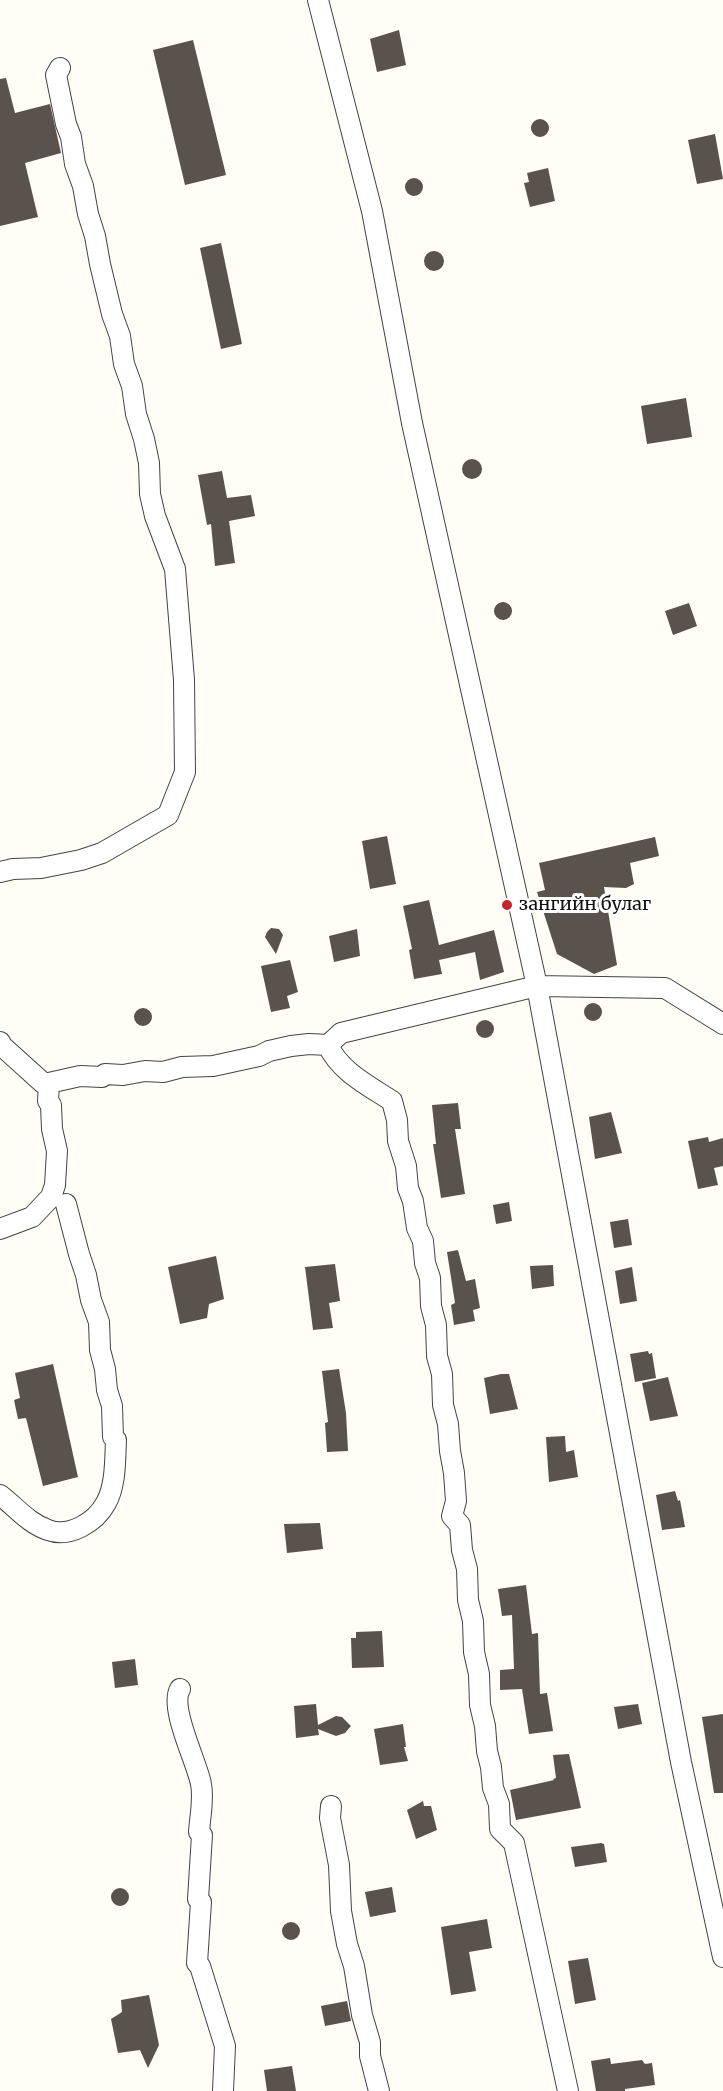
<!DOCTYPE html>
<meta charset="utf-8">
<style>
body{margin:0}
canvas{display:block;background:#fffdf5}
</style>
<canvas width="723" height="2091"></canvas>
<script>
const ctx = document.querySelector('canvas').getContext('2d');
ctx.lineJoin = 'round';
function fillPath(path, color) { ctx.fillStyle = color; ctx.fill(path, 'evenodd'); }
function strokePath(path, color, width, dash) { ctx.strokeStyle = color; ctx.lineWidth = width; ctx.lineCap = dash ? 'butt' : 'round'; ctx.setLineDash(dash || []); ctx.stroke(path); }
function drawText(font, color, halo, rows, align = 'center') {
  ctx.font = font + ' Merriweather,serif'; ctx.lineWidth = 6; ctx.setLineDash([]); ctx.textBaseline = 'middle'; ctx.strokeStyle = halo; ctx.fillStyle = color; for (const [text, x, y, turn = 0] of rows) {
    ctx.save(); ctx.translate(x, y); ctx.rotate((+turn || 0) * Math.PI / 180); ctx.textAlign = isNaN(turn) ? turn : align; if (halo) ctx.strokeText(text, 0, 0); ctx.fillText(text, 0, 0); ctx.restore();
  }
}
const building = new Path2D(`
 M 399,30 L 406,65 L 377,72 L 370,39 Z
 M 193,40 L 226,175 L 185,185 L 153,50 Z
 M 6,78 L 15,113 L 50,104 L 61,153 L 25,163 L 38,217 L 0,226 L 0,79 Z
 M531 128a9 9 0 1 1 18 0a9 9 0 1 1-18 0Z
 M 715,134 L 723,179 L 697,184 L 688,140 Z
 M 548,168 L 555,201 L 530,207 L 524,183 L 529,182 L 527,173 Z
 M405 187a9 9 0 1 1 18 0a9 9 0 1 1-18 0Z
 M 221,243 L 242,344 L 221,349 L 200,248 Z
 M424 261a10 10 0 1 1 20 0a10 10 0 1 1-20 0Z
 M 686,398 L 692,437 L 647,444 L 641,406 Z
 M462 469a10 10 0 1 1 20 0a10 10 0 1 1-20 0Z
 M 222,471 L 227,498 L 251,495 L 255,516 L 229,521 L 235,563 L 215,566 L 211,524 L 207,525 L 198,475 Z
 M494 611a9 9 0 1 1 18 0a9 9 0 1 1-18 0Z
 M 689,603 L 697,626 L 673,635 L 665,611 Z
 M 387,836 L 396,884 L 370,889 L 362,841 Z
 M 655,837 L 659,856 L 630,863 L 634,884 L 626,888 L 604,887 L 617,965 L 594,974 L 557,954 L 537,892 L 545,890 L 539,863 Z
 M 429,900 L 439,945 L 494,930 L 504,972 L 480,980 L 475,952 L 439,960 L 442,974 L 414,979 L 409,950 L 412,949 L 403,906 Z
 M 271,928 L 279,929 L 283,935 L 276,954 L 265,937 L 267,932 Z
 M 357,929 L 360,956 L 334,962 L 329,936 Z
 M 290,960 L 298,992 L 287,996 L 290,1008 L 271,1012 L 261,966 Z
 M584 1012a9 9 0 1 1 18 0a9 9 0 1 1-18 0Z
 M134 1017a9 9 0 1 1 18 0a9 9 0 1 1-18 0Z
 M476 1029a9 9 0 1 1 18 0a9 9 0 1 1-18 0Z
 M 458,1103 L 461,1129 L 455,1129 L 465,1194 L 441,1198 L 433,1144 L 436,1144 L 432,1105 Z
 M 611,1112 L 622,1153 L 595,1159 L 589,1117 Z
 M 708,1137 L 709,1142 L 723,1138 L 723,1166 L 714,1168 L 718,1185 L 698,1189 L 688,1141 Z
 M 509,1202 L 512,1221 L 496,1224 L 493,1205 Z
 M 628,1219 L 632,1245 L 614,1248 L 610,1222 Z
 M 458,1250 L 466,1281 L 475,1279 L 480,1308 L 473,1310 L 475,1321 L 454,1325 L 451,1305 L 455,1303 L 447,1252 Z
 M 216,1256 L 224,1299 L 209,1304 L 207,1318 L 180,1324 L 168,1267 Z
 M 335,1264 L 340,1301 L 329,1303 L 333,1328 L 313,1330 L 305,1267 Z
 M 553,1265 L 554,1286 L 532,1289 L 530,1266 Z
 M 632,1267 L 637,1301 L 620,1304 L 615,1271 Z
 M 648,1351 L 649,1354 L 652,1353 L 656,1378 L 635,1382 L 630,1354 Z
 M 53,1364 L 78,1477 L 43,1486 L 26,1418 L 18,1419 L 14,1400 L 20,1398 L 15,1373 Z
 M 339,1369 L 346,1413 L 348,1451 L 327,1452 L 325,1423 L 328,1422 L 322,1371 Z
 M 501,1374 L 509,1374 L 518,1409 L 490,1414 L 484,1378 Z
 M 668,1377 L 678,1416 L 650,1421 L 642,1383 Z
 M 565,1436 L 566,1452 L 574,1450 L 578,1477 L 549,1482 L 546,1437 Z
 M 675,1491 L 678,1501 L 680,1500 L 685,1527 L 662,1530 L 656,1495 Z
 M 320,1523 L 323,1549 L 287,1553 L 284,1524 Z
 M 526,1585 L 532,1634 L 538,1633 L 540,1694 L 547,1693 L 553,1731 L 529,1734 L 522,1689 L 500,1690 L 500,1670 L 514,1669 L 512,1615 L 502,1616 L 498,1589 Z
 M 382,1631 L 384,1667 L 352,1668 L 351,1638 L 356,1638 L 356,1632 Z
 M 135,1659 L 138,1685 L 115,1688 L 112,1662 Z
 M 316,1704 L 318,1725 L 336,1716 L 342,1717 L 351,1726 L 345,1733 L 336,1736 L 318,1729 L 319,1735 L 296,1738 L 294,1706 Z
 M 638,1704 L 642,1724 L 618,1729 L 614,1707 Z
 M 723,1714 L 723,1793 L 714,1793 L 702,1717 Z
 M 403,1724 L 406,1747 L 404,1747 L 408,1761 L 380,1765 L 374,1729 Z
 M 569,1754 L 581,1808 L 516,1820 L 510,1790 L 554,1780 L 553,1779 L 556,1778 L 553,1755 Z
 M 423,1801 L 424,1806 L 431,1806 L 437,1830 L 416,1839 L 407,1810 Z
 M 601,1843 L 604,1844 L 607,1862 L 575,1867 L 571,1847 Z
 M 392,1887 L 396,1912 L 370,1917 L 365,1892 Z
 M111 1897a9 9 0 1 1 18 0a9 9 0 1 1-18 0Z
 M 487,1919 L 492,1948 L 469,1952 L 476,1991 L 451,1995 L 441,1927 Z
 M282 1931a9 9 0 1 1 18 0a9 9 0 1 1-18 0Z
 M 588,1958 L 596,2000 L 575,2004 L 568,1961 Z
 M 149,1995 L 159,2045 L 148,2068 L 140,2050 L 118,2053 L 111,2019 L 122,2012 L 121,2000 Z
 M 347,2001 L 351,2021 L 325,2026 L 321,2006 Z
 M 610,2058 L 611,2064 L 642,2060 L 645,2064 L 652,2063 L 655,2085 L 625,2089 L 625,2091 L 596,2091 L 591,2061 Z
 M 292,2066 L 296,2091 L 267,2091 L 264,2070 Z`);
const minor = new Path2D(`
 M 318,0 L 372,211 L 412,423 L 537,986 L 665,988 L 723,1024
 M 0,872 L 13,869 L 41,868 L 81,860 L 102,853 L 168,815 L 185,772 L 184,680 L 175,569 L 155,516 L 150,494 L 149,463 L 144,439 L 136,414 L 132,386 L 124,364 L 120,336 L 112,314 L 100,264 L 95,236 L 88,214 L 83,186 L 75,164 L 71,137 L 66,124 L 56,75 L 60,68
 M 0,1042 L 2,1046 L 43,1083 L 49,1083 L 80,1076 L 102,1077 L 105,1074 L 123,1075 L 145,1071 L 163,1072 L 182,1067 L 213,1066 L 259,1056 L 269,1051 L 291,1046 L 309,1044 L 328,1045 L 341,1033 L 537,986 L 681,1762 L 723,1957
 M 328,1045 C 339,1071 369,1086 392,1101 L 397,1120 L 398,1141 L 406,1166 L 408,1188 L 413,1201 L 417,1228 L 423,1241 L 425,1263 L 430,1278 L 431,1306 L 436,1325 L 437,1356 L 442,1374 L 443,1405 L 448,1424 L 450,1451 L 454,1473 L 456,1501 L 452,1516 L 460,1525 L 462,1550 L 467,1569 L 468,1600 L 473,1621 L 474,1652 L 479,1674 L 480,1705 L 485,1726 L 487,1751 L 491,1767 L 493,1788 L 499,1804 L 500,1829 L 514,1843 L 568,2091
 M 0,1229 L 32,1217 L 51,1197 L 55,1185 L 57,1151 L 52,1129 L 51,1105 L 48,1101 L 49,1083
 M 0,1495 C 16,1507 28,1523 48,1530 C 69,1538 95,1523 106,1503 C 116,1485 115,1460 116,1440 L 113,1437 L 112,1406 L 107,1390 L 105,1369 L 100,1350 L 99,1322 L 91,1300 L 86,1275 L 79,1254 L 66,1204
 M 180,1689 C 169,1708 197,1762 201,1784 C 204,1798 200,1817 199,1832 L 202,1835 L 198,1899 L 201,1902 L 197,1963 L 200,1966 L 225,2046 L 223,2091
 M 331,1806 L 330,1818 L 339,1865 L 341,1911 L 347,1944 L 354,1966 L 362,2015 L 370,2042 L 370,2056 L 379,2091`);
const markers = [
 [507,905,6,"#c4262e"]
];
const poiNames = [
 ["зангийн булаг",519,905]
];
fillPath(building, '#5a524d');
strokePath(minor, '#444', 22);
strokePath(minor, '#fff', 20);
for (const [x, y, r, color] of markers) { const dot = new Path2D(); dot.arc(x, y, r, 0, 2 * Math.PI); ctx.fillStyle = color; ctx.fill(dot); strokePath(dot, '#fff', 2); }
drawText('18px', '#111', '#fff', poiNames, 'left');
</script>
